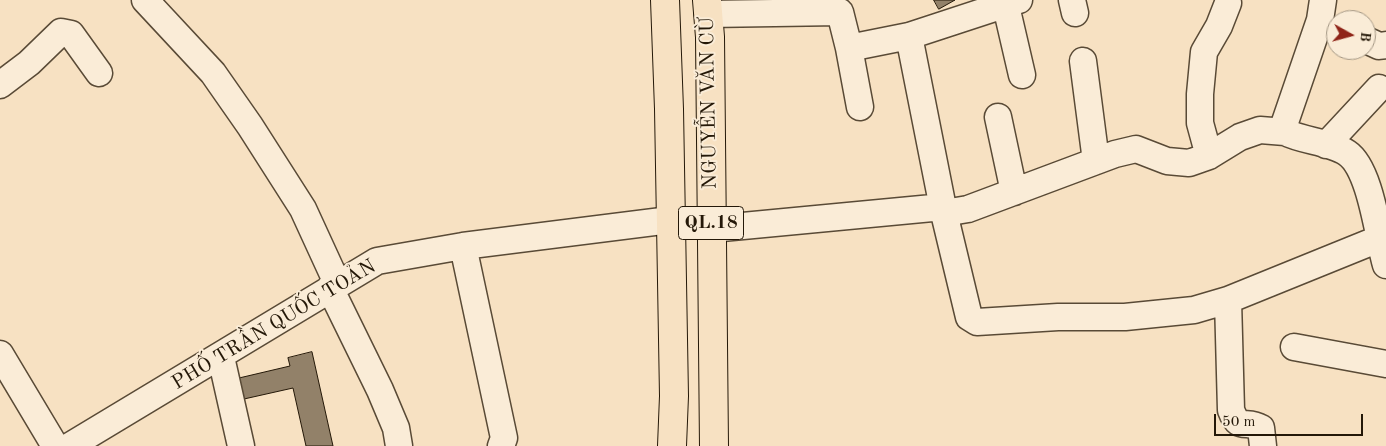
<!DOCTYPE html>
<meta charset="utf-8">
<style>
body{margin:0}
#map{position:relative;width:1386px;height:446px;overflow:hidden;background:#f7e1c2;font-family:"Old Standard TT",serif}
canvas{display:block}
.north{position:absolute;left:1326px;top:10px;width:50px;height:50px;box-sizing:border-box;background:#faecd7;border:1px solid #a49784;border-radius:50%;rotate:97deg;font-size:14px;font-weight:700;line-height:20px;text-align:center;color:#241808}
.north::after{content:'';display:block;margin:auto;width:18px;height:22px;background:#8f2418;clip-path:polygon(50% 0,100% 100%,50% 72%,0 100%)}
.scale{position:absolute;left:1214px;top:414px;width:149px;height:22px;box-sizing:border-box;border:2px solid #241808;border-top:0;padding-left:6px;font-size:15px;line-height:18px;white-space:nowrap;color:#241808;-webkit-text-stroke:4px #faecd7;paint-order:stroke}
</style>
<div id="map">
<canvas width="1386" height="446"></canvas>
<div class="north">B</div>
<div class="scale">50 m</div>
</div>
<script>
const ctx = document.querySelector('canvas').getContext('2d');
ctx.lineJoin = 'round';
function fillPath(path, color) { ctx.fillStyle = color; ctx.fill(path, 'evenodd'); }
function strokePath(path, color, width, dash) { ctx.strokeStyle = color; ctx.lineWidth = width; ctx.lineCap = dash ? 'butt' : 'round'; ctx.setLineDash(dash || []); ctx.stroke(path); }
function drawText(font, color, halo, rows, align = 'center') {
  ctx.font = font + ' "Old Standard TT",serif'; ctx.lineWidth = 4; ctx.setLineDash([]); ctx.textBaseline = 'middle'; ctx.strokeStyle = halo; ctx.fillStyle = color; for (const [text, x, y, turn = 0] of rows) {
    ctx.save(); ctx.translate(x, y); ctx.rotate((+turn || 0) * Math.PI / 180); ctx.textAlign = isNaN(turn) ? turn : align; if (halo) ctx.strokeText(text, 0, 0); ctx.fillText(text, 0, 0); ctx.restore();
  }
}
const building = new Path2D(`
 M 934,0 L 955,0 L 939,9 Z
 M 312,352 L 333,446 L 306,446 L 293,388 L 244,399 L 239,378 L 290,366 L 288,358 Z`);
const minor = new Path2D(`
 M 145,0 L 213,73 L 250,126 L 303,209 L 337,283
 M 1072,0 L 1075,13
 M 1323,0 L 1320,20 L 1284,125 L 1285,132 C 1303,141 1331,142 1347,153 C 1371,169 1378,238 1386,265
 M 1006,6 L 1022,75
 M 708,14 L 840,12 L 849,48 L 909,36 L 1019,0
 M 909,36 L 944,213 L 969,317 L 977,322 L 1058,317 L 1125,317 L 1194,310 L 1228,300 L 1386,236
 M 1366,40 L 1379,46 L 1386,45
 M 849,48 L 860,107
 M 1083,61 L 1096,161
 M 0,85 L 29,63 L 61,32 L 71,34 L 99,73
 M 998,117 L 1014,192
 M 1326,145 L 1379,88
 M 1209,156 L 1200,123 L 1200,94 L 1204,52 L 1219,26 L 1228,3
 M 944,213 L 968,209 L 1115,154 L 1136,149 L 1167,161 L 1189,163 L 1209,156 L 1240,137 L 1260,130 L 1285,132
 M 711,229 L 943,207
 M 463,246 L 504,438 L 501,446
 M 330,288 L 380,390 L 396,428 L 399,446
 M 1228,300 L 1231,410 C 1239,432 1246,419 1261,428 L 1263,446
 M 1294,347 L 1386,364
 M 0,354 L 55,446
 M 221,357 L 241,446
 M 70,446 L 377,261 L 463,246 L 670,220`);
const major = new Path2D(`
 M 665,0 L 669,109 L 674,396 L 672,446
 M 707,0 L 710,37 L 714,446`);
const shields = [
 [711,223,65]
];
const shieldNames = [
 ["QL.18",711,223]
];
const streetNames = [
 ["NGUYỄN VĂN CỪ",709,103,-91],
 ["PHỐ TRẦN QUỐC TOẢN",274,325,-31]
];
fillPath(building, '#928169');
strokePath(building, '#241808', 1);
strokePath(minor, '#594a36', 29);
strokePath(major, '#241808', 30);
strokePath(minor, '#faecd7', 26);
strokePath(major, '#f7e1c2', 28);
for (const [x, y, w] of shields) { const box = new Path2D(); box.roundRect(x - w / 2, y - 16.5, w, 33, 4); ctx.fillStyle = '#faecd7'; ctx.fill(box); strokePath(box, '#241808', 1); }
drawText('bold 19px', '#241808', null, shieldNames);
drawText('20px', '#241808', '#faecd7', streetNames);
</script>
